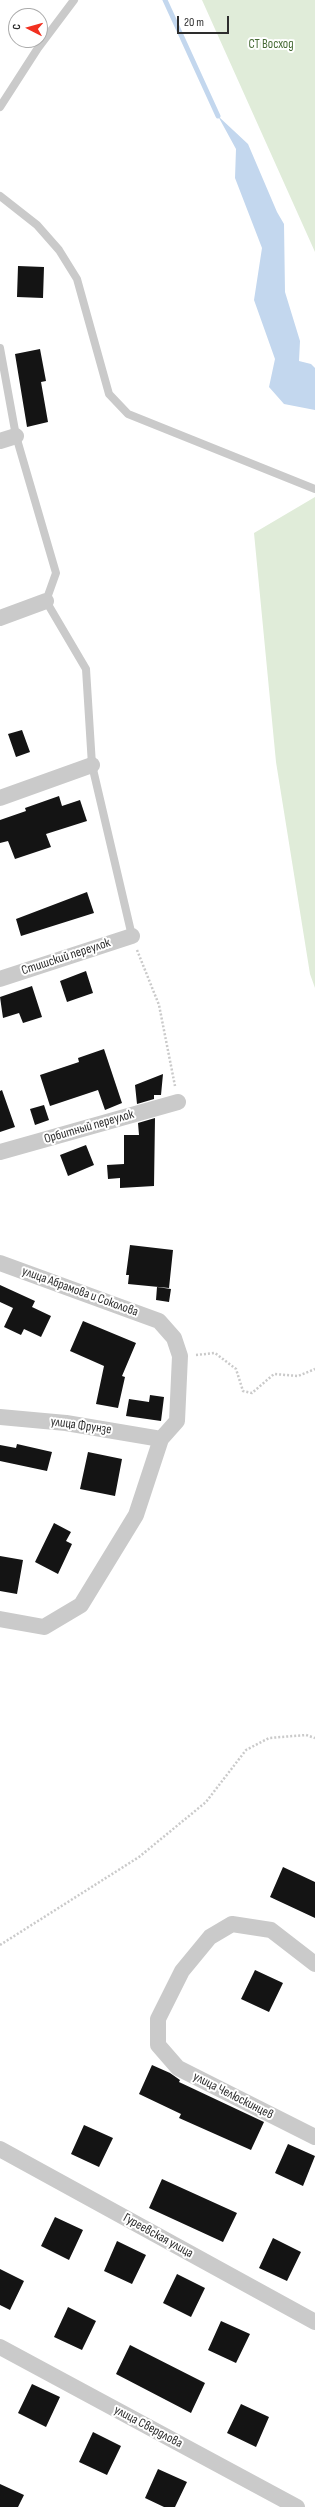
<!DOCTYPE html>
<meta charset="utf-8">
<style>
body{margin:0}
#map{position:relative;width:315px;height:2507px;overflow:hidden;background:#fff;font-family:"Sofia Sans Condensed",sans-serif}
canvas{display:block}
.north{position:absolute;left:8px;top:8px;width:40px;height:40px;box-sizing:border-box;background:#fff;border:1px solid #ababab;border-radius:50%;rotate:276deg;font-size:11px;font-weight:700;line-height:16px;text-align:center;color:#2d2d2d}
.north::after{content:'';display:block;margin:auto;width:14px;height:18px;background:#f23020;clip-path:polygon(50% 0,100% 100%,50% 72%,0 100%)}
.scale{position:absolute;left:177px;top:16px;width:52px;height:18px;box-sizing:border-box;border:2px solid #2d2d2d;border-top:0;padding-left:5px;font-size:12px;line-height:14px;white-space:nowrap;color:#2d2d2d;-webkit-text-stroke:3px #fff;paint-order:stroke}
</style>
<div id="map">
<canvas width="315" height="2507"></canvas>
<div class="north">С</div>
<div class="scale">20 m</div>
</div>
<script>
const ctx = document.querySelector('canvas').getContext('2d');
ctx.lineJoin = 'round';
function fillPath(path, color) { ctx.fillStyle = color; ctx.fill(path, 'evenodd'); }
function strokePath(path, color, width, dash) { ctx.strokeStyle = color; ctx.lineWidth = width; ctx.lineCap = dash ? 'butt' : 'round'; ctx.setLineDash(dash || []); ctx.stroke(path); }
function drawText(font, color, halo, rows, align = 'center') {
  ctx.font = font + ' "Sofia Sans Condensed",sans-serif'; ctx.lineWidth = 4; ctx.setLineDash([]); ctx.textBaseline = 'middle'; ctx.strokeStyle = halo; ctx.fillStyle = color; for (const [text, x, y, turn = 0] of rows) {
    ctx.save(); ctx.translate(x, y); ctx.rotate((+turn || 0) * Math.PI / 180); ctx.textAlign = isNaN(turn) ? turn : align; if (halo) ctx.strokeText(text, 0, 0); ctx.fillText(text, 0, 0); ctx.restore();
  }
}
const green = new Path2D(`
 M 202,0 L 315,0 L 315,252 Z
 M 315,497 L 315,988 L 310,974 L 276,762 L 254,533 Z`);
const water = new Path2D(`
 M 218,116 L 248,144 L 277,212 L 284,224 L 285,292 L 300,341 L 299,361 L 311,364 L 315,368 L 315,410 L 284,404 L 269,387 L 275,359 L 254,300 L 262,248 L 235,178 L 236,149 Z`);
const stream = new Path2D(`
 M 165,0 L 218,116`);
const building = new Path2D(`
 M 18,266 L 44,267 L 43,298 L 17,297 Z
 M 40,349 L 46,381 L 41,382 L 48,422 L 27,427 L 15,354 Z
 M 22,730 L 30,752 L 16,757 L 8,734 Z
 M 59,796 L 62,806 L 80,800 L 87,821 L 46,834 L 51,847 L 15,859 L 8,841 L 0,843 L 0,820 L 26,811 L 25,808 Z
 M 87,892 L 94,913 L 21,936 L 16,919 Z
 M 86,971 L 93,993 L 67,1002 L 60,981 Z
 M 32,986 L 42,1017 L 23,1023 L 19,1013 L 3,1018 L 0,997 Z
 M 104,1049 L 122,1103 L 105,1110 L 98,1090 L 50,1106 L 40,1075 L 79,1062 L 78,1058 Z
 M 163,1074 L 161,1095 L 154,1095 L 154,1099 L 137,1104 L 135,1085 Z
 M 2,1090 L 15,1127 L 0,1132 L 0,1091 Z
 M 44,1105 L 49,1120 L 35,1125 L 30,1109 Z
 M 155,1118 L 154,1186 L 120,1188 L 120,1178 L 108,1179 L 107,1165 L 124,1164 L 124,1135 L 139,1135 L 138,1123 Z
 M 86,1145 L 94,1165 L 68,1176 L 60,1155 Z
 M 130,1245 L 173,1250 L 169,1288 L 128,1284 L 129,1275 L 126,1275 Z
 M 0,1285 L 35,1301 L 32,1307 L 51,1316 L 41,1337 L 24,1329 L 21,1335 L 4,1327 L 13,1308 L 0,1302 Z
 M 157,1287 L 171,1289 L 169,1302 L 156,1300 Z
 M 83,1321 L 136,1343 L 122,1376 L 125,1377 L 118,1408 L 96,1404 L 104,1366 L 70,1351 Z
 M 150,1395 L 164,1397 L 161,1421 L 126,1416 L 129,1399 L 149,1402 Z
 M 17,1444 L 52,1452 L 47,1471 L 0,1461 L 0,1445 L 16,1448 Z
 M 88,1452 L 122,1459 L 115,1496 L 80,1489 Z
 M 54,1523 L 71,1532 L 66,1541 L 72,1544 L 58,1574 L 35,1562 Z
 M 0,1556 L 23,1560 L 17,1594 L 0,1591 Z
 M 283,1867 L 315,1882 L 315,1918 L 270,1897 Z
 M 255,1970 L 283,1983 L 269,2012 L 241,1999 Z
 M 152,2065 L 170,2073 L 180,2080 L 179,2082 L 264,2122 L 251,2150 L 179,2118 L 181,2114 L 139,2094 Z
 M 84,2125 L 113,2138 L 99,2167 L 71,2154 Z
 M 288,2144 L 315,2156 L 303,2186 L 275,2173 Z
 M 162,2179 L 237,2213 L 223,2242 L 149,2208 Z
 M 55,2217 L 83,2230 L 69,2260 L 41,2246 Z
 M 273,2238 L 301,2252 L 287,2281 L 259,2268 Z
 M 117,2241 L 146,2255 L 132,2284 L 104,2271 Z
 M 0,2269 L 24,2281 L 10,2310 L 0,2305 Z
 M 177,2274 L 205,2288 L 191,2317 L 163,2303 Z
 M 68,2307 L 96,2321 L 82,2350 L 54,2337 Z
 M 221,2321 L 250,2334 L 236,2363 L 208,2350 Z
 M 130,2345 L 205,2383 L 191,2413 L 116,2374 Z
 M 32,2384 L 60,2397 L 46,2427 L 18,2413 Z
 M 241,2404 L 269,2417 L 256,2447 L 227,2433 Z
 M 93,2432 L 121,2446 L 107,2475 L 79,2462 Z
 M 158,2469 L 187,2482 L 175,2507 L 164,2507 L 145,2498 Z
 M 0,2484 L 24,2495 L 18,2507 L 0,2507 Z`);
const path = new Path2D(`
 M 137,950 L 159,1005 L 175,1086
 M 196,1355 L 215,1353 L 236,1369 L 243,1391 L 252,1393 L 274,1374 L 298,1376 L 315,1369
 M 0,1945 L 139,1857 L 206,1802 L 246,1750 L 269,1738 L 306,1735 L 315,1738`);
const lane = new Path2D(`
 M 0,107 L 38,48 L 74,0
 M 0,196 L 37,225 L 59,250 L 77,279 L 109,394 L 128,414 L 315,489
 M 0,348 L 16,436 L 56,573 L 46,601 L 86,669 L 92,765 L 132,936`);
const street = new Path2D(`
 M 0,441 L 16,436
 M 0,618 L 46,601
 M 0,798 L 92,765
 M 0,979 L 132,936
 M 0,1152 L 178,1102
 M 0,1263 L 159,1321 L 174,1338 L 180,1356 L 177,1421 L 161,1439 L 136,1515 L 81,1605 L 44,1627 L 0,1619
 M 0,1417 L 66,1423 L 161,1439
 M 315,1964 L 271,1930 L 232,1924 L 210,1937 L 182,1971 L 158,2019 L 158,2045 L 178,2068 L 315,2137
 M 0,2149 L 315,2322
 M 0,2347 L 297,2507`);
const parkNames = [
 ["СТ Восход",271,45]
];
const streetNames = [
 ["Стишский переулок",66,957,-18],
 ["Орбитный переулок",89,1127,-16],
 ["улица Абрамова и Соколова",80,1292,20],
 ["улица Фрунзе",81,1426,8],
 ["улица Челюскинцев",233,2096,27],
 ["Гуреевская улица",158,2236,29],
 ["улица Свердлова",148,2427,28]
];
fillPath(green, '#e0ecd9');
fillPath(water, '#c3d7ee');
strokePath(stream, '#c3d7ee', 5);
fillPath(building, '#141414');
strokePath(path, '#cacaca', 2.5, [2, 2]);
strokePath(lane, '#cacaca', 8);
strokePath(street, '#cacaca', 16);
drawText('13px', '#486c37', '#fff', parkNames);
drawText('13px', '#2d2d2d', '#fff', streetNames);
</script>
